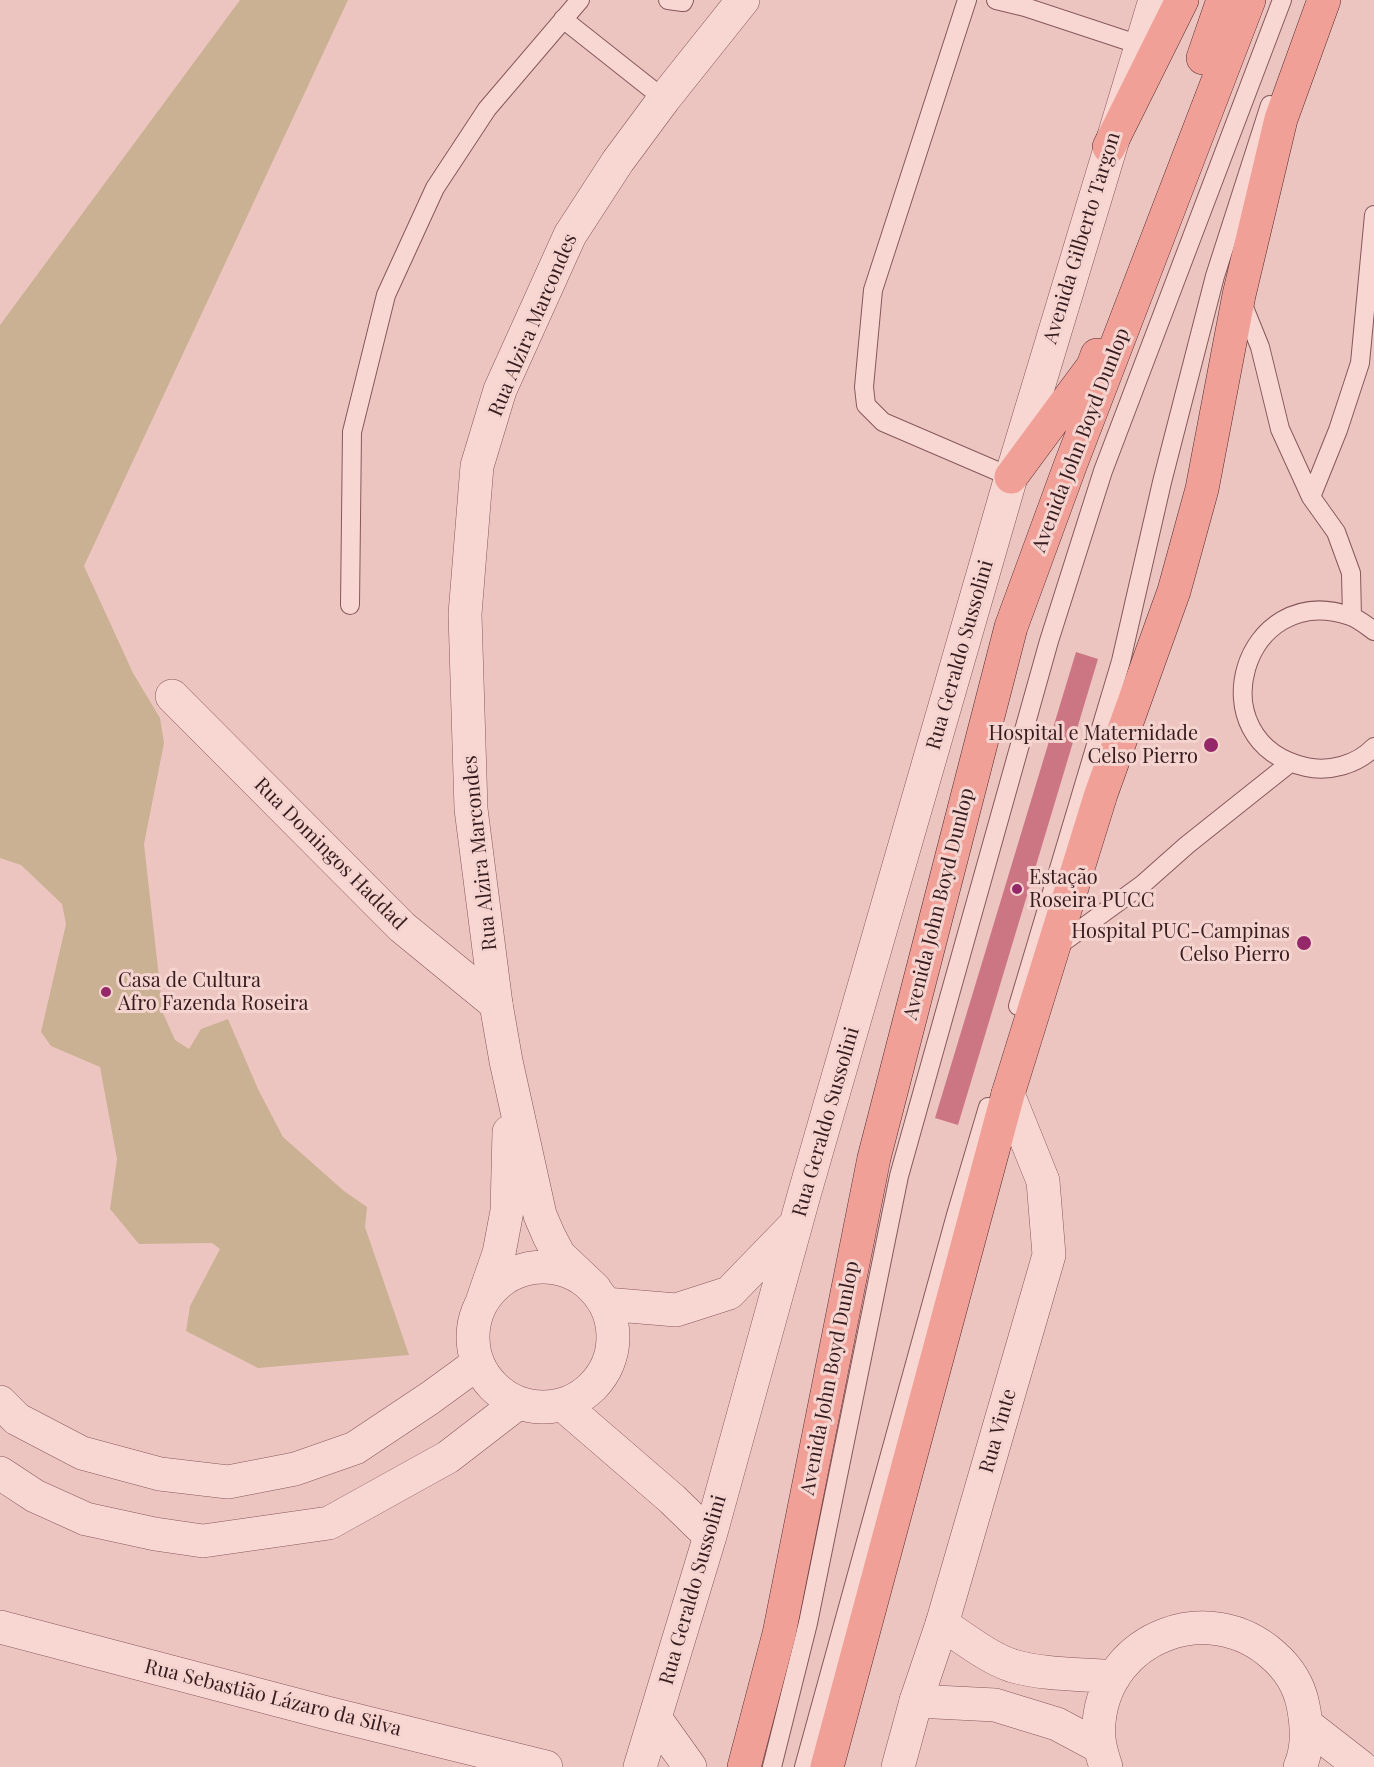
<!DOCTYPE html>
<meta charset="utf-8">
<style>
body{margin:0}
canvas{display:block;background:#edc5c0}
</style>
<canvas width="1374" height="1767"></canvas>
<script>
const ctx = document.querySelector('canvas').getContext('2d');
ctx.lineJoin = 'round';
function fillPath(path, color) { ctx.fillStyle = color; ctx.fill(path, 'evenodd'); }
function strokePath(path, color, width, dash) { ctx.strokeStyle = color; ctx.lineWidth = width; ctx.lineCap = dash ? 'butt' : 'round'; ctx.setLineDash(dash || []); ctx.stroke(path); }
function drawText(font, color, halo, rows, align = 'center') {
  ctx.font = font + ' "Playfair Display",serif'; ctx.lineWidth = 6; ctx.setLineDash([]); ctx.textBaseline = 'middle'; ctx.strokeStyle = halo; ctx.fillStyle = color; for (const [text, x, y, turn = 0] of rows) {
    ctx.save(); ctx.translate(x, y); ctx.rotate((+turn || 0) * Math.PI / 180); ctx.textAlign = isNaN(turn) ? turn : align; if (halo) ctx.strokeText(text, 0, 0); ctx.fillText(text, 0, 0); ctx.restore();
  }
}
const green = new Path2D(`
 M 240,0 L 348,0 L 84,566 L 133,673 L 160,718 L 164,743 L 144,844 L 163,1013 L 175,1040 L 189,1049 L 201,1029 L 228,1019 L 258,1089 L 283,1137 L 344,1191 L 367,1207 L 365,1227 L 409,1355 L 258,1368 L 186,1331 L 190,1306 L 220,1249 L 212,1243 L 139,1244 L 110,1209 L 117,1159 L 100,1067 L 51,1046 L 41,1032 L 66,924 L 62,904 L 21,865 L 0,858 L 0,325 Z`);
const building = new Path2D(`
 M 1076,652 L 1098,659 L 958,1125 L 935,1118 Z`);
const service = new Path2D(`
 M 668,0 L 683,2 L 684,0
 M 967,0 L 873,290 L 864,387 L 866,405 L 883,422 L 1011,477
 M 996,0 L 1025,7 L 1140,45
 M 563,19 L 664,99
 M 1241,300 L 1260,347 L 1280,429 L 1311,497 L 1336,532 L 1351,573 L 1352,617
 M 1311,497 L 1338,430 L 1360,363 L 1374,215
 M 350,605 L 352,432 L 386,295 L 435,188 L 487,109 L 580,0
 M 1374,631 C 1367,626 1359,619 1350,616 C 1243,579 1195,742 1306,767 C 1329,772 1357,765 1374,747
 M 1055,948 L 1143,884 L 1187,845 L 1290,763
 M 1018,1006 L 1121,661 L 1162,482 L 1215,276 L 1270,105
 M 772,1767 L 808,1623 L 899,1176 L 1049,641 L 1103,471 L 1282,0
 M 804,1767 L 956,1215 L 988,1107`);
const minor = new Path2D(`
 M 172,696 L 402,927 L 496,1004
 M 942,1624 C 964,1638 988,1658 1013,1666 C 1045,1675 1081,1674 1114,1677
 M 0,1627 L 327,1713 L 546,1767
 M 916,1701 L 995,1705 L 1057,1724 L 1100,1747
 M 1307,1725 L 1361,1767
 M 1106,1767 C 1101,1752 1097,1738 1099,1722 C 1107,1636 1209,1598 1273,1655 C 1288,1668 1299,1685 1303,1705 C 1307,1725 1309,1747 1300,1767`);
const tertiary = new Path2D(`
 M473 1337a70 70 0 1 1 140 0a70 70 0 1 1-140 0Z
 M 595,1289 L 559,1255 L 549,1236 L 540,1215 L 506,1061 L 496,1004 L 471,809 L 465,614 L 477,466 L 500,390 L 570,235 L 618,161 L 664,99 L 743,0
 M 483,1299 L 499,1253 L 507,1211 L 509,1132
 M 605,1304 L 676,1310 L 729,1293 L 793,1227
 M 0,1402 L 17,1419 L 82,1453 L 160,1474 L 228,1482 L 295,1469 L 355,1448 L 430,1398 L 478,1363
 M 563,1405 L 672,1499 L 710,1536
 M 0,1473 L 35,1496 L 86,1519 L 155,1534 L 203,1541 L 329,1523 L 448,1457 L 518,1403
 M 655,1718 L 690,1767
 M 640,1767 L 710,1536 L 804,1195 L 1011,477 L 1155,0
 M 898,1767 L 916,1701 L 942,1624 L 1049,1255 L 1043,1181 L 1008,1094`);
const primary = new Path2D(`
 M 1203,58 L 1223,0
 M 1109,147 L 1182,0
 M 1011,477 L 1093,366 L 1097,355
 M 744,1767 L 779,1634 L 874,1158 L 1011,627 L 1070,466 L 1249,0
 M 827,1767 L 1008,1094 L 1101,794 L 1174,591 L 1202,489 L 1239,295 L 1281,119 L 1324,0`);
const markers = [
 [1211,745,8,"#952868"],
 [1017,889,6,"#952868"],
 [1304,943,8,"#952868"],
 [106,992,6,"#952868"]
];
const streetNames = [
 ["Avenida Gilberto Targon",1082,238,-73],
 ["Rua Alzira Marcondes",533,325,-67],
 ["Avenida John Boyd Dunlop",1081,440,-69],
 ["Rua Geraldo Sussolini",960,655,-74],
 ["Rua Alzira Marcondes",480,853,-96],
 ["Rua Domingos Haddad",330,854,45],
 ["Avenida John Boyd Dunlop",939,904,-76],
 ["Rua Geraldo Sussolini",826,1122,-74],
 ["Avenida John Boyd Dunlop",830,1378,-79],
 ["Rua Vinte",998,1431,-74],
 ["Rua Geraldo Sussolini",693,1590,-74],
 ["Rua Sebastião Lázaro da Silva",273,1698,14]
];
const poiNames = [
 ["Hospital e Maternidade",1198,734],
 ["Celso Pierro",1198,757],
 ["Estação",1029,878,"left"],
 ["Roseira PUCC",1029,901,"left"],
 ["Hospital PUC-Campinas",1290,932],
 ["Celso Pierro",1290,955],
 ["Casa de Cultura",118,981,"left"],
 ["Afro Fazenda Roseira",118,1004,"left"]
];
fillPath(green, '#cbb194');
fillPath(building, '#cc7684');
strokePath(service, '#86585a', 20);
strokePath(minor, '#86585a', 34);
strokePath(tertiary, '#86585a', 34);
strokePath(primary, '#542c31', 34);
strokePath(service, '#f8d7d3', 18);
strokePath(minor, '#f8d7d3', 33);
strokePath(tertiary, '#f8d7d3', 33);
strokePath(primary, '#f1a097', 33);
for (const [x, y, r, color] of markers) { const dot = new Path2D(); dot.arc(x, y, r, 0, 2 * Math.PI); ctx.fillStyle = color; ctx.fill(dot); strokePath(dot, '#f5d4cf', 2); }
drawText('20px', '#361c1f', '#f5d4cf', streetNames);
drawText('20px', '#361c1f', '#f5d4cf', poiNames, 'right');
</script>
